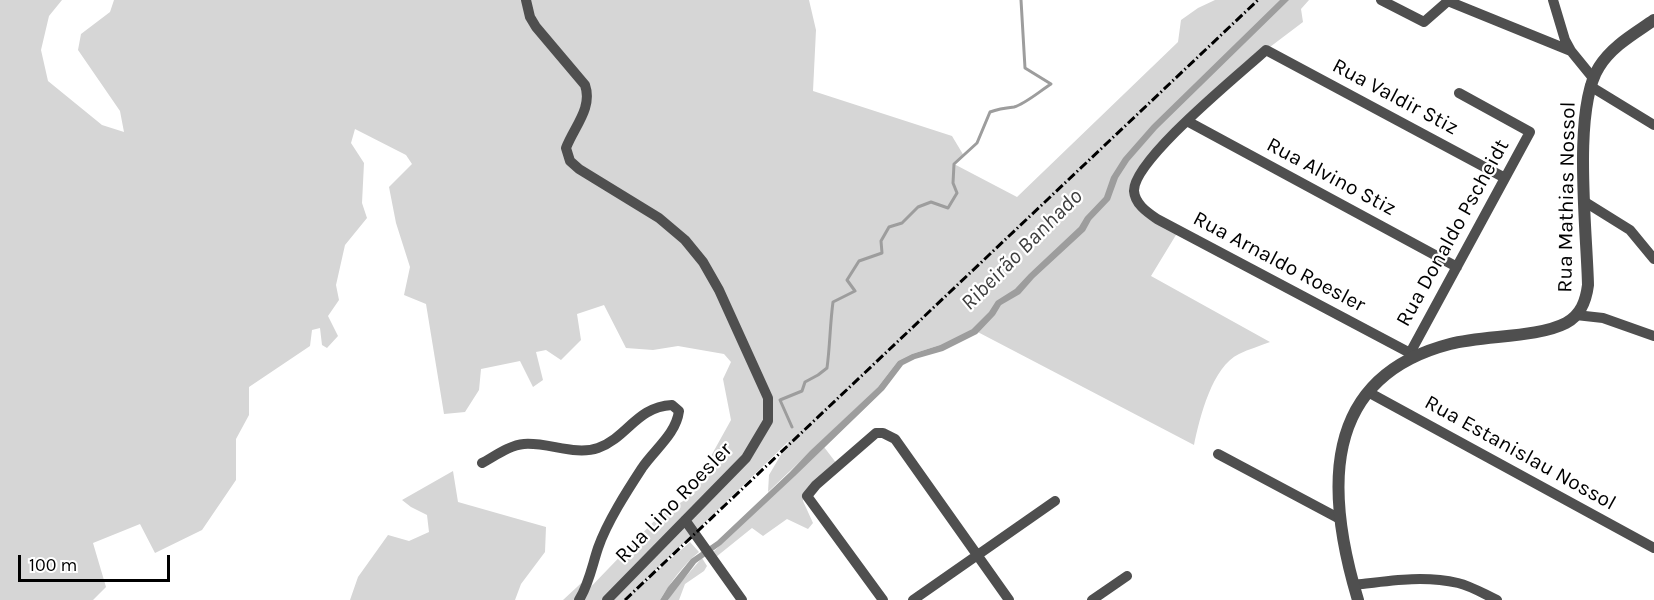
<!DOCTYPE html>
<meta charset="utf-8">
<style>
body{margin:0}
#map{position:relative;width:1654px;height:600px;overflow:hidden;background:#fff;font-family:Karla,sans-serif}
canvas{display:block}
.scale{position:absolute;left:18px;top:555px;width:152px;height:27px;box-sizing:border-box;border:3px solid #000;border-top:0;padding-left:8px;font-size:18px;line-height:21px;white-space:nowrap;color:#000;-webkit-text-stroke:4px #fff;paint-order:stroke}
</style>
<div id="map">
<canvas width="1654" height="600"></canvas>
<div class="scale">100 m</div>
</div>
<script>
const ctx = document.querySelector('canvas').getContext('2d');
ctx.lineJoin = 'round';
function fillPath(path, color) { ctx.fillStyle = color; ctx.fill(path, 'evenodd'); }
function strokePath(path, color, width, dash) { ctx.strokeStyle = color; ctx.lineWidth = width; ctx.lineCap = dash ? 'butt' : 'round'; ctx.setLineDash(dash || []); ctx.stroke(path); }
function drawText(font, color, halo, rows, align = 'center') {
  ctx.font = font + ' Karla,sans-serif'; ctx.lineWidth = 4.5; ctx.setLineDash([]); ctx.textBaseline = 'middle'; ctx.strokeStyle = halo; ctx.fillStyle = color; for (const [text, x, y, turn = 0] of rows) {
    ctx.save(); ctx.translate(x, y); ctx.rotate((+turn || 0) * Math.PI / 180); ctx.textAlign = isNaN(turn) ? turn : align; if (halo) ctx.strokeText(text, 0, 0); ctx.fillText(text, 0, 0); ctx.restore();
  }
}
const green = new Path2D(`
 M 0,0 L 62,0 L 49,16 L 41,50 L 48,81 L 102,125 L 124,132 L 120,111 L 78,50 L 81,34 L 110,12 L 114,0 L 809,0 L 816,30 L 813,91 L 952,136 L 964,156 L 954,164 L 1017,197 L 1178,42 L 1181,20 L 1198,8 L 1215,0 L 1309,0 L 1301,9 L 1303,22 L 1266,50 L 1145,164 L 1136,198 L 1179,230 L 1151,276 L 1270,342 C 1260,346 1249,349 1239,354 C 1212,367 1200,417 1194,445 L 972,329 L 940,345 L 912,354 L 898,361 L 878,387 L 768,492 L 769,475 L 789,441 L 630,595 L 690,542 L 699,552 C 683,565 670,583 660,600 L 563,600 L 591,574 L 583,595 L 659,516 L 688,498 L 700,482 L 711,456 L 731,420 L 723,379 L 731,362 L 724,354 L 678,346 L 653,350 L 626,348 L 604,305 L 577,314 L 581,340 L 561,360 L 546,350 L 536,352 L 543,380 L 533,387 L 520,361 L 481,369 L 479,390 L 465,412 L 444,414 L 426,304 L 404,295 L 410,267 L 396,223 L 389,187 L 412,164 L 406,155 L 355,129 L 351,143 L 364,163 L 362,203 L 367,218 L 345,245 L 336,285 L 339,300 L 328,316 L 338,336 L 327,348 L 322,345 L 320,328 L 312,330 L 310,346 L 249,387 L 249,415 L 236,439 L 236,480 L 202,530 L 155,553 L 140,524 L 93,543 L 106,587 L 93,600 L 0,600 Z
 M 824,447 L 837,464 L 804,493 L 803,501 L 813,523 L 808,529 L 787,519 L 763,536 L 752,528 L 716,557 L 712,553 Z
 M 453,471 L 458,502 L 546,527 L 545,552 L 521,584 L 515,600 L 350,600 L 358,577 L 388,535 L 409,541 L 429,532 L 427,515 L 411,507 L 402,500 Z
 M 702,558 L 707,566 L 704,571 L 685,584 L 679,600 L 668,600 L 674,590 Z`);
const water = new Path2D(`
 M 1280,0 L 1289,0 L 1157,129 L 1129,161 L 1118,178 L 1110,200 L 1091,220 L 1085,231 L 1034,278 L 1020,294 L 1001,305 L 995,315 L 977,334 L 943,351 L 915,359 L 903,365 L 884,390 L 795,476 L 721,545 L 696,563 L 668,600 L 660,600 L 668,587 L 691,559 L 717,541 L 790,472 L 810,451 L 878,387 L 898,361 L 912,354 L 940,345 L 972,329 L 989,312 L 996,301 L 1015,289 L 1029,274 L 1079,227 L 1085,217 L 1104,197 L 1111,177 L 1123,158 L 1152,125 Z`);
const stream = new Path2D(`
 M 792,427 L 780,400 L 802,391 L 805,382 L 818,375 L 827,368 C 830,346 830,324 833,302 L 855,291 L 847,280 L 859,261 L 882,253 L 881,241 L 889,227 L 902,223 L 918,207 L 931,202 L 948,208 L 957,193 L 953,183 L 954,164 L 977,143 L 990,112 C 998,109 1005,108 1014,107 C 1025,104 1040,91 1051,84 L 1025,68 L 1021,0`);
const minor = new Path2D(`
 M 526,0 L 530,17 L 536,27 L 585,85 C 593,108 574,127 566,148 L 570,161 L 579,169 L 659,218 L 685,240 L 703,262 L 719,290 L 768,398 L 768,421 L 746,458 L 607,600
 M 1381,0 L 1424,22 L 1448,1 L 1571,51
 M 1553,0 L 1565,40 L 1571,51 L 1593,78
 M 1590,86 L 1654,125
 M 1187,121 L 1457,267
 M 1585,202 L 1630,230 L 1654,259
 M 1576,315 L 1603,318 L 1654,336
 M 1410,353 L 1530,132 L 1459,93
 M 1413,358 L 1410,353 L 1157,219 C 1147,212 1135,204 1134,191 C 1133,160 1241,73 1266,50 L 1505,178
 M 1368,392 L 1654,548
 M 1218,454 L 1340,519
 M 482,463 C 495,456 510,445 524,444 C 548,442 575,456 598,448 C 628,437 636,407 672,405 L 679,411 C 676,434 655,449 642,468 C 627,491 607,522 598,548 C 592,566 589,584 579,600
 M 685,520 L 742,600
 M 1354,585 C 1388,581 1423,575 1458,583 C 1471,586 1484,594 1497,600
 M 883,600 L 807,496 L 816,485 L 876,433 L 883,433 L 895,439 L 1009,600
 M 913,600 L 1055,501
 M 1092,600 L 1127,576`);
const tertiary = new Path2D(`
 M 1358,600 C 1326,494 1319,378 1450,344 C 1484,335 1537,338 1566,323 C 1581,315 1586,301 1588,285 C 1587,233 1572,109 1599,67 C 1612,46 1634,34 1654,20`);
const rail = new Path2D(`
 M 625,600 L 1258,0`);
const streetNames = [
 ["Rua Valdir Stiz",1395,97,28],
 ["Rua Alvino Stiz",1331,177,28],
 ["Rua Mathias Nossol",1567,197,-89],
 ["Rua Donaldo Pscheidt",1453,233,-61],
 ["Rua Arnaldo Roesler",1279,262,28],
 ["Rua Estanislau Nossol",1520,453,29],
 ["Rua Lino Roesler",674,503,-46]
];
const waterNames = [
 ["Ribeirão Banhado",1022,250,-45]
];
fillPath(green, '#d6d6d6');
fillPath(water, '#9d9d9d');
strokePath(stream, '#9d9d9d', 3);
strokePath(minor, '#4f4f4f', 10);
strokePath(tertiary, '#4f4f4f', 12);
strokePath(rail, '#000', 3, [9, 3, 1.5, 3]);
drawText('21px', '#000', '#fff', streetNames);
drawText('italic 22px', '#3e3e3e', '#fff', waterNames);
</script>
